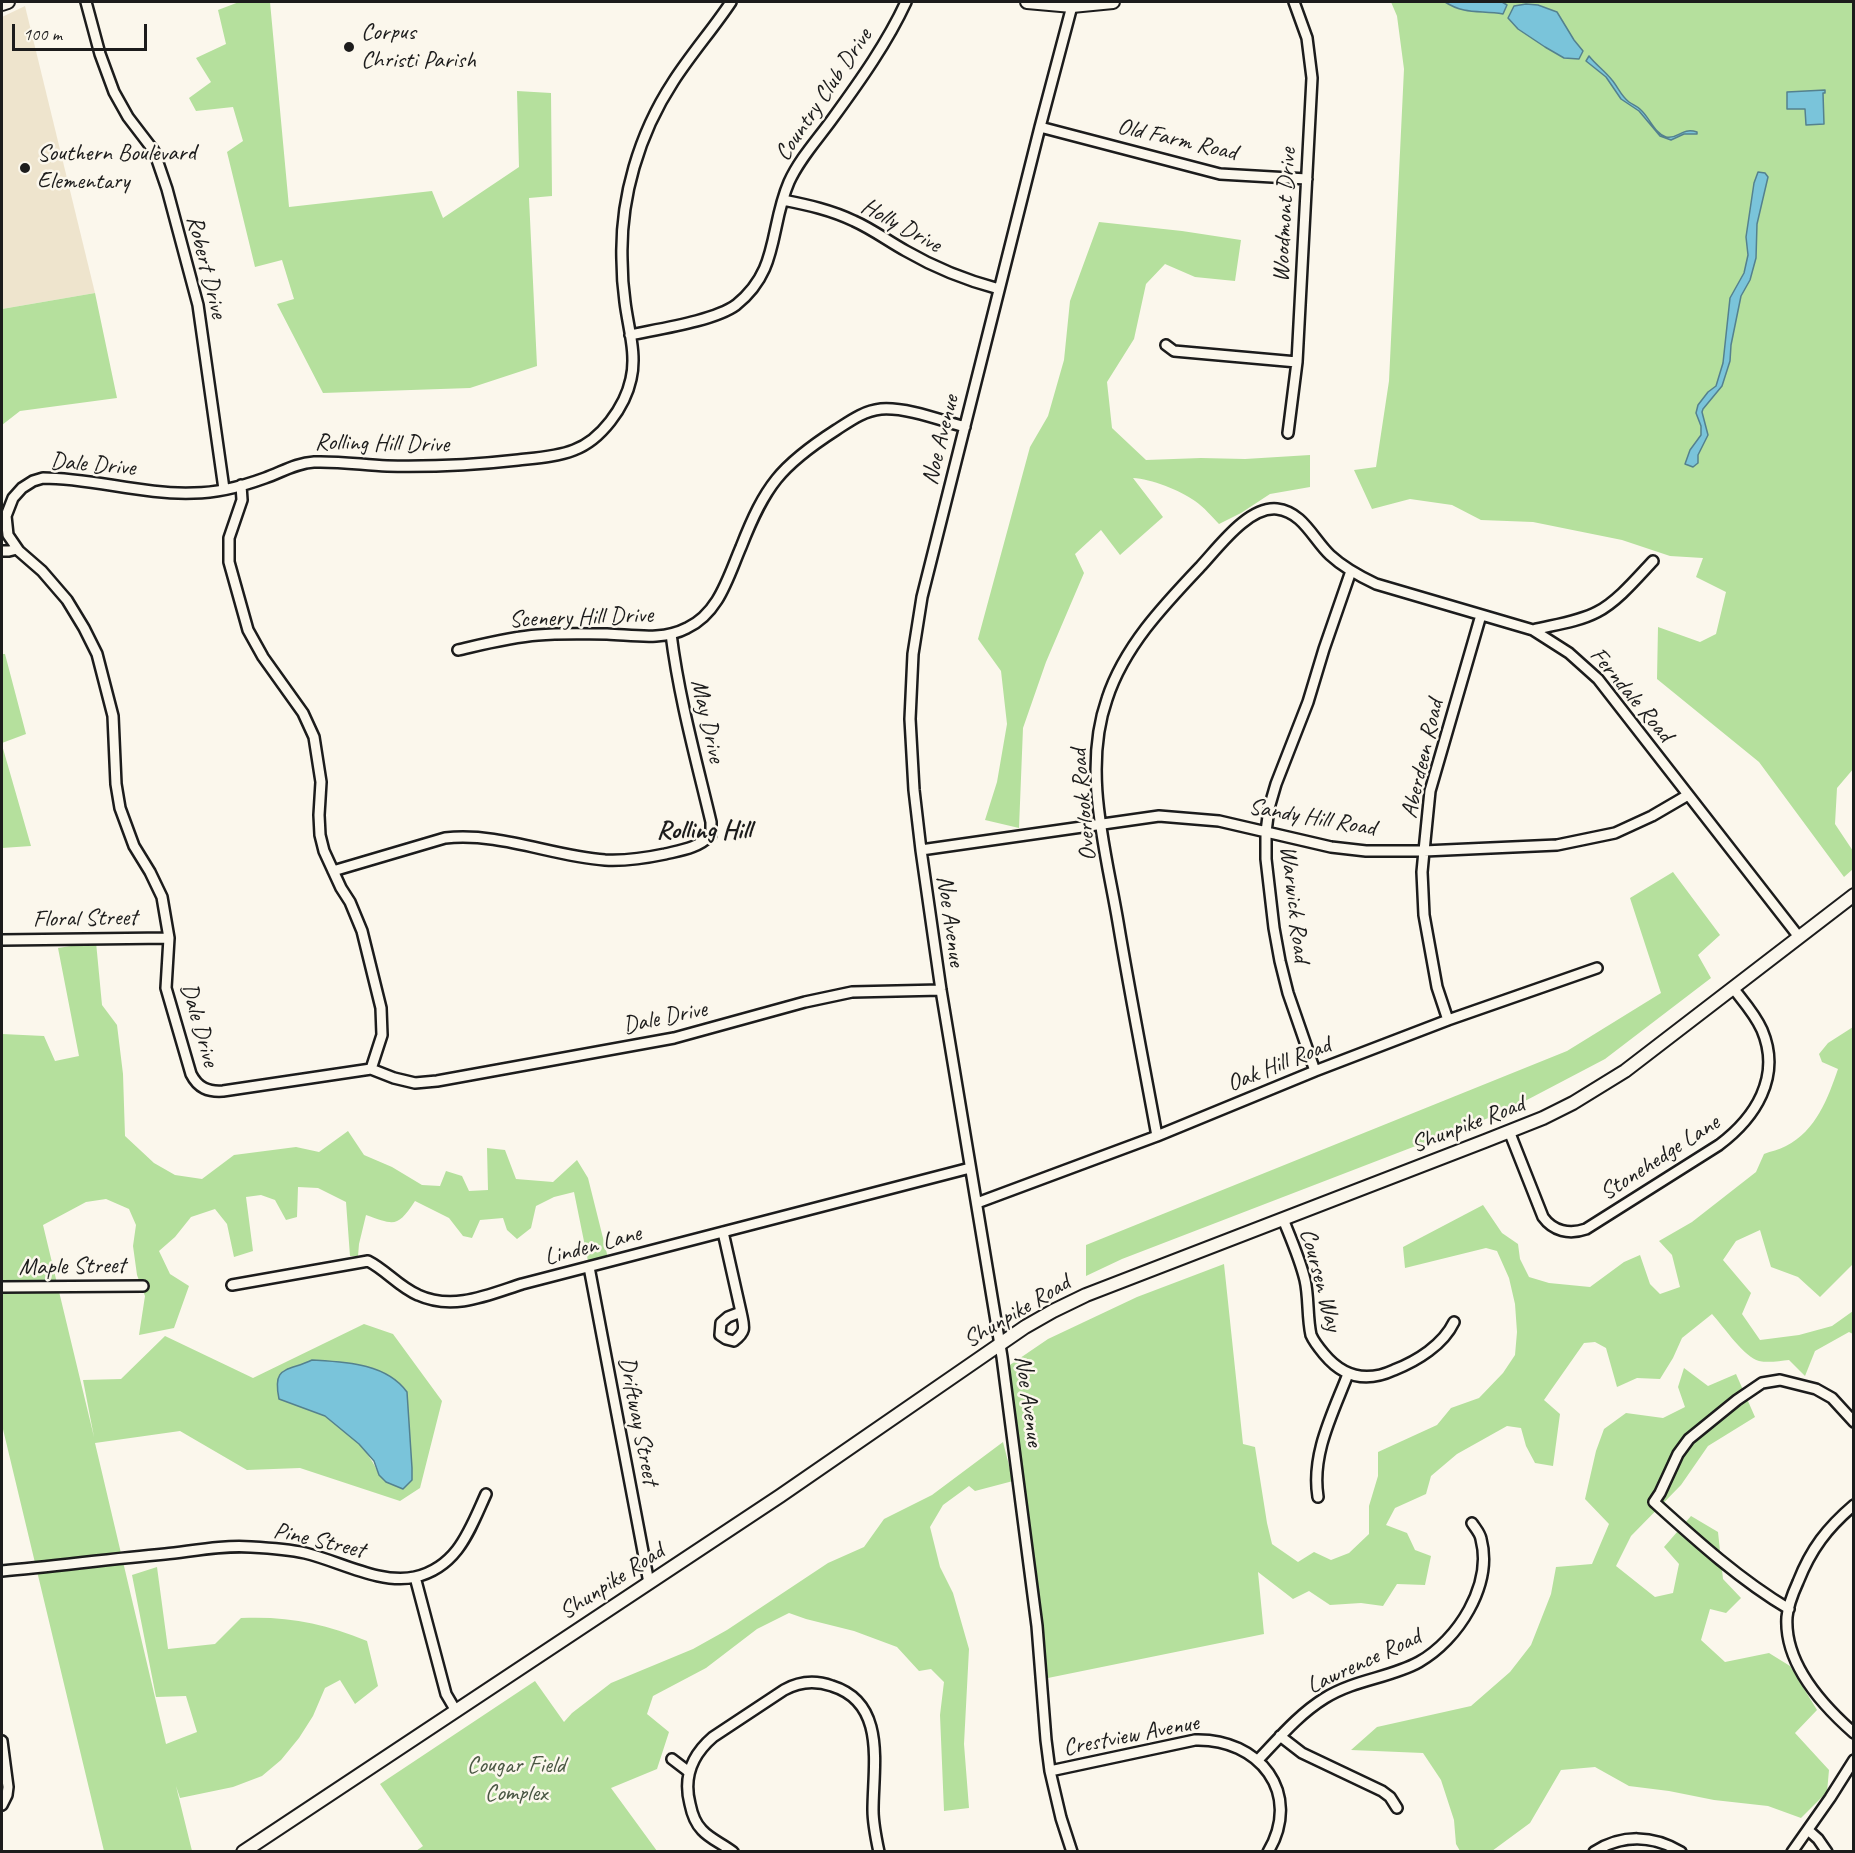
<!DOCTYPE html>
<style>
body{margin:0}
#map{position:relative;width:1855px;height:1853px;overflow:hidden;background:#fbf7ec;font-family:Caveat,sans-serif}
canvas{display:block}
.frame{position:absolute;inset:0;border:3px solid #1c1c1c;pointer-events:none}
.scale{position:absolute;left:12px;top:24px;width:135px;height:27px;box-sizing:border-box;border:3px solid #1c1c1c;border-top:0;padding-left:8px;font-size:18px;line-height:21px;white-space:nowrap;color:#1c1c1c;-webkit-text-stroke:4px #fbf7ec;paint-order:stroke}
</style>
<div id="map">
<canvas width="1855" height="1853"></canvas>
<div class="frame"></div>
<div class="scale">100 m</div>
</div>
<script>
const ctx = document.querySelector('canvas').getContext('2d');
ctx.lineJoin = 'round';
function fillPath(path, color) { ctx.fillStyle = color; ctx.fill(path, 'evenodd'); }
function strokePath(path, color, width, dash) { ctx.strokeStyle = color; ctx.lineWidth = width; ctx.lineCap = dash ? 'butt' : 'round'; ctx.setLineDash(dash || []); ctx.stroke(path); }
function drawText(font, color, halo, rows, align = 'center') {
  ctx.font = font + ' Caveat,sans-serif'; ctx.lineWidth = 5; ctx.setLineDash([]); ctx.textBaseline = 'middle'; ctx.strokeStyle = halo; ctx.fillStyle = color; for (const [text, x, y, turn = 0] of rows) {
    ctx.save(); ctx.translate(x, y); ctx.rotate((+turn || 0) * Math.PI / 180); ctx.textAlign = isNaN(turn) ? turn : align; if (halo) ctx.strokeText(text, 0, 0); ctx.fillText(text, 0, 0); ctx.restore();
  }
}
const built = new Path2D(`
 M 25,6 L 95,293 L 2,309 L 2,17 Z`);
const green = new Path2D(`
 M 239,2 L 270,2 L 289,207 L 432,191 L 443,218 L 519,167 L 517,91 L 551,93 L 552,196 L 529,198 L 537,366 L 470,388 L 323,393 L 277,304 L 294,299 L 282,260 L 255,267 L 227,152 L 243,141 L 233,107 L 196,111 L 189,98 L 211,82 L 196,58 L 226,44 L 218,10 Z
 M 1391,2 L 1853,2 L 1854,768 L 1837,788 L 1835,824 L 1853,851 L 1853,869 L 1844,877 L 1759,762 L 1657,679 L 1658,627 L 1700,642 L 1716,634 L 1726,592 L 1696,577 L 1703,558 L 1670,556 L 1622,540 L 1533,522 L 1481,520 L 1452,505 L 1410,499 L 1372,509 L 1354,470 L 1376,467 L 1389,381 L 1404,69 L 1397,16 Z
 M 1099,222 L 1182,231 L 1241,240 L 1235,281 L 1195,277 L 1165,264 L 1146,284 L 1134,339 L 1107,382 L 1112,428 L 1146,460 L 1201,458 L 1245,459 L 1310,455 L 1310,487 L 1270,494 L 1241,513 L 1219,524 C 1212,517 1204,507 1195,501 C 1180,490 1151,479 1133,478 L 1163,517 L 1120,555 L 1101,530 L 1075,554 L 1084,573 L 1046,662 L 1023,728 L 1019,828 L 985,820 L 997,782 L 1007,724 L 1001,671 L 978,639 L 1030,447 L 1048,416 L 1064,360 L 1070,301 Z
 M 95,293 L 117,398 L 20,411 L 2,425 L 2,309 Z
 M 2,654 L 5,654 L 26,734 L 2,743 Z
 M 2,745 L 31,846 L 2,848 Z
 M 1673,872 L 1720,935 L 1698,955 L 1711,978 L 1605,1059 L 1504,1112 L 1122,1259 L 1086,1276 L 1086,1245 L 1567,1051 L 1661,993 L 1630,898 Z
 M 96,942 L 102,1005 L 117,1025 L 123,1074 L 125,1136 L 154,1163 L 175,1175 L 202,1179 L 234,1155 L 296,1147 L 319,1152 L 348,1131 L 364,1155 L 392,1167 L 422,1185 L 440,1186 L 446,1171 L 462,1176 L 469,1191 L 488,1190 L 487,1148 L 505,1150 L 516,1179 L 553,1182 L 577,1160 L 588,1178 L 608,1258 L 588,1261 L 574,1192 L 554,1197 L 536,1206 L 531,1228 L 517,1239 L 507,1230 L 503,1218 L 480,1220 L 472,1238 L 463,1236 L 449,1218 L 415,1201 C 397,1228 395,1225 366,1215 L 359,1244 L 358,1256 L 350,1256 L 346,1202 L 318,1188 L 298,1187 L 297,1217 L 286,1220 L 275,1200 L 261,1195 L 246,1197 L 253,1251 L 234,1257 L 227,1224 L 215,1209 L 191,1217 L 175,1237 L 159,1251 L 170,1274 L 189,1286 L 174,1328 L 139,1335 L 145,1296 L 137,1275 L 133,1246 L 136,1225 L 129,1209 L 106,1199 L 86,1202 L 43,1225 L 94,1437 L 83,1380 L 121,1379 L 165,1336 L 253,1378 L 364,1324 L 393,1334 L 442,1401 L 420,1488 L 400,1501 L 300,1468 L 247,1470 L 180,1431 L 95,1443 L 166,1744 L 197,1732 L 186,1696 L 156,1697 L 132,1575 L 157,1567 L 168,1649 L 215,1644 L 241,1618 C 288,1616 324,1623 367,1641 L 378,1686 L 355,1704 L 340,1680 L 325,1688 L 313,1716 L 299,1738 L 281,1760 L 262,1776 L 233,1787 L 180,1798 L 176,1786 L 192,1851 L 104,1851 L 2,1425 L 2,1034 L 44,1036 L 55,1061 L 79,1056 L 58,948 ZM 312,1360 C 344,1365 386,1363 407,1392 L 412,1468 L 379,1475 C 370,1452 346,1426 323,1415 C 309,1409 294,1405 279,1399 L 283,1371 L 299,1367 Z
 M 1853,1027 L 1853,1264 L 1820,1297 L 1798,1277 L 1771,1267 L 1760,1230 L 1736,1241 L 1723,1260 L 1751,1293 L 1742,1314 L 1760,1340 L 1799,1335 L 1832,1326 L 1853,1311 L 1853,1334 L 1849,1332 L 1815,1351 L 1805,1376 L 1789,1360 C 1780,1361 1768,1363 1759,1361 C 1745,1358 1723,1326 1712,1314 L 1682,1338 L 1673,1358 L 1660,1379 L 1637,1378 L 1617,1387 L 1606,1348 L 1595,1342 L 1584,1343 L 1544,1400 L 1560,1414 L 1553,1466 L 1535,1463 L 1526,1446 L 1521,1428 L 1507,1426 L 1457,1454 L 1431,1476 L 1426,1494 L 1395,1508 L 1386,1525 L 1407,1533 L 1415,1550 L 1431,1556 L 1425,1585 L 1397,1584 L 1383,1606 L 1361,1603 L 1330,1605 L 1309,1591 L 1293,1599 L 1258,1572 L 1264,1634 L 1043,1679 L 1004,1369 L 1048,1339 L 1137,1297 L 1224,1264 L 1243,1444 L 1255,1447 L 1267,1523 L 1272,1544 L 1298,1562 L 1314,1552 L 1331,1560 L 1349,1553 L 1369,1534 L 1369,1506 L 1378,1476 L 1378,1452 L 1437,1425 L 1451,1408 L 1479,1398 L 1503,1373 L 1515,1355 L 1517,1332 L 1515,1304 L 1509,1278 L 1497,1251 L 1486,1248 L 1405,1268 L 1403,1247 L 1483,1205 L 1502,1233 L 1518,1244 L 1520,1259 L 1529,1277 L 1549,1283 L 1590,1287 L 1624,1262 L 1640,1255 L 1650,1284 L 1660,1294 L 1680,1287 L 1672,1255 L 1659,1241 L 1692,1222 L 1756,1172 L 1764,1154 C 1771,1151 1779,1150 1786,1146 C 1816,1131 1828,1098 1838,1069 L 1822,1062 L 1819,1054 L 1828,1043 Z
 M 1684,1368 L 1708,1386 L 1736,1374 L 1755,1417 L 1708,1446 L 1681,1485 L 1631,1536 L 1616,1566 L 1655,1597 L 1673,1593 L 1679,1564 L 1664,1547 L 1691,1516 L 1718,1532 L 1723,1579 L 1741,1598 L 1726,1613 L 1710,1609 L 1701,1640 L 1725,1662 L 1769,1653 L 1790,1666 L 1817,1710 L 1795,1733 L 1829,1770 L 1827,1792 L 1801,1818 L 1768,1806 L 1714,1800 L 1669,1791 L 1629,1786 L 1595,1767 L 1561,1770 L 1530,1823 L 1492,1851 L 1460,1851 L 1456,1844 L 1454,1820 L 1441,1780 L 1423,1753 L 1351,1750 L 1377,1727 L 1471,1706 L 1510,1672 L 1531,1645 L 1551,1594 L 1556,1567 L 1592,1564 L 1609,1524 L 1585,1499 L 1596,1451 L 1604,1429 L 1626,1413 L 1663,1418 L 1685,1407 L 1678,1387 Z
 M 1003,1442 L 1013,1481 L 975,1491 L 969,1486 L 943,1505 L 930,1527 L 940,1567 L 953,1593 L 969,1649 L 964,1744 L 969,1808 L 944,1811 L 940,1715 L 944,1682 L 931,1669 L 919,1671 L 897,1647 L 854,1631 L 806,1619 L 789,1613 L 757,1629 L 706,1668 L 653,1696 L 647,1714 L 669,1732 L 657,1769 L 611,1788 L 657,1851 L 416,1851 L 423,1846 L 380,1784 L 535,1681 L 564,1722 L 572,1713 L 611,1683 L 693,1649 L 727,1630 L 828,1563 L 864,1547 L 884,1519 L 932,1495 Z`);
const water = new Path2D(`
 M 1445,2 L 1502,2 L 1507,5 L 1503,14 C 1480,10 1465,15 1445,2 Z
 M 1526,4 L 1538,5 L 1557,12 L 1574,40 L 1583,51 L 1579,59 L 1564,58 L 1545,47 L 1518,29 L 1508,18 L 1514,6 Z
 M 1589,56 C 1596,65 1605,71 1612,80 C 1618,87 1621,96 1629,102 C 1633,105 1637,106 1641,110 C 1649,117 1655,134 1666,137 C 1678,140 1681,127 1697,132 L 1697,134 L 1684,134 L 1671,140 L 1660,136 L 1639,111 L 1621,99 L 1606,77 L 1586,61 Z
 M 1825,90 L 1825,93 L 1823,93 L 1824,124 L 1806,125 L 1805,109 L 1787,109 L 1787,92 Z
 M 1758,172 L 1765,173 L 1768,177 L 1757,224 L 1756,258 L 1750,280 L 1741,296 L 1731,345 L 1730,361 L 1722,386 L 1703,409 L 1702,412 L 1708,435 L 1698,455 L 1698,463 L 1693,467 L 1685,464 L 1690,450 L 1701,435 L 1701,426 L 1696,413 L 1698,405 L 1708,392 L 1716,386 L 1723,363 L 1730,298 L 1744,273 L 1748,255 L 1746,237 L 1754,183 Z
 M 312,1360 C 345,1362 386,1363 407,1392 L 412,1468 L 412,1480 L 403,1489 L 386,1482 L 379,1475 L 374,1461 L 359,1444 L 325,1416 L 279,1399 C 272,1365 287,1372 312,1360 Z`);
const minor = new Path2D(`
 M 86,2 L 100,54 L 114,92 L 128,117 L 154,151 L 167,189 L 198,305 L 224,489
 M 731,2 C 713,29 691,54 673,82 C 639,134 620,198 622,260 C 622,274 623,288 625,302 C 628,327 637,354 631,379 C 625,407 601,440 574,450 C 556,457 536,458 518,460 C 474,465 431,467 387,466 C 363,465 339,461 314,462 C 296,463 282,472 265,478 C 243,486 217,493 194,493 C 143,495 93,478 43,478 L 33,481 L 22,488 L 13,498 L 6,516 L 8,535 L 19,551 L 42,571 L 67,600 L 84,628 L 97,654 L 113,716 L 116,784 L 120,808 L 134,846 L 150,872 L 162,897 L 169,938 L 166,988 L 191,1074 C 198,1088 208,1092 223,1091 L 371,1069 L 394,1078 L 415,1083 L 437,1081 L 674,1038 L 805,1002 L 852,992 L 941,990
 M 1040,127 L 1220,174 L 1307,179
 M 783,200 C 808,205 831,210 854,221 C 872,229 888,241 906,251 C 937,269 965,280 999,289
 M 630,335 C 658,329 714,321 736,305 C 780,270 769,228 789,182 C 800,158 818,139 833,118 C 860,81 887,43 906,2
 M 1166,345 L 1174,351 L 1297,362
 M 1288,433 L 1297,362 L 1312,78 L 1307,38 L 1294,2
 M 241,485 L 242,500 L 229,538 L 229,562 L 248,630 L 263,657 L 303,713 L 314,737 L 321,782 L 319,815 L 320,835 L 324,851 L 341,888 L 350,902 L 362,931 L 381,1008 L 382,1035 L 371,1069
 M 2,551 L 9,551 L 17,549
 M 1533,630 C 1553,625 1578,622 1597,612 C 1617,602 1637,578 1653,561
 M 458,650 C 484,644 511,637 538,635 C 561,633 584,634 607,634 C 634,635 662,641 687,628 C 719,613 728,577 741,547 C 765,486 780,466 836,430 C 850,421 863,411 881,409 C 906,407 940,420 965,427
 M 921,850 L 1159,816 L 1219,821 L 1331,847 L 1366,851 L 1424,851 L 1557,845 L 1615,833 L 1652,816 L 1688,795
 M 333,871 L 445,838 C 500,832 551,856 605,860 C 625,861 646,858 665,854 C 682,850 698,848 711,835 L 711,822 C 696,759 679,698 671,634
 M 2,940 L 169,938
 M 1448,1020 L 1437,987 L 1424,915 L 1422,872 L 1424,851 L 1430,791 L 1481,615
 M 1315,1071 L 1288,993 L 1280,961 L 1274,928 L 1266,859 L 1266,832 L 1269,808 L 1276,784 L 1308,702 L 1324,649 L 1351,571
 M 1509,1131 L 1543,1217 C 1553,1231 1569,1235 1586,1229 L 1719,1145 C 1755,1118 1782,1077 1762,1030 C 1755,1014 1743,1001 1733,988
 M 1157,1136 C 1144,1065 1130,994 1118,922 C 1106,851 1082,770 1107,699 C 1124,647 1163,606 1200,567 C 1218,548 1248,506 1277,509 C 1303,512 1313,539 1330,555 C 1344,568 1359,576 1376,584 L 1533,630 L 1569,653 L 1598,679 L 1799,937
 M 977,1203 L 1157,1136 L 1315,1071 L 1448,1020 L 1597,968
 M 1283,1219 C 1291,1239 1300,1259 1305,1280 C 1309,1297 1307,1317 1311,1335 C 1314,1342 1319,1348 1324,1354 C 1343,1377 1366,1383 1394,1370 C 1417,1361 1443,1345 1454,1322
 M 723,1232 L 741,1312
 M 589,1267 L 649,1583
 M 232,1285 L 368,1261 C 386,1270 399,1287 418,1295 C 453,1311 488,1295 522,1284 L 970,1168
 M 2,1287 L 143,1286
 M 741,1312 C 744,1327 747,1331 734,1341 L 726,1339 L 720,1335 L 721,1323 L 728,1317 Z
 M 1318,1497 C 1311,1454 1333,1413 1348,1374
 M 1854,1505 C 1827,1528 1811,1549 1798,1582 C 1793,1593 1788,1605 1787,1617 C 1784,1663 1822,1705 1854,1733
 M 2,1571 C 56,1566 110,1559 165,1554 C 193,1551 222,1545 251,1547 C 269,1548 287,1549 305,1553 C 339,1561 381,1585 415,1577 C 458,1567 470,1529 486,1494
 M 415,1577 L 446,1694 L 456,1711
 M 1789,1609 C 1740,1580 1696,1540 1654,1502 L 1660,1493 L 1678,1454 L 1689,1439 L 1737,1400 L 1762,1383 L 1780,1380 L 1816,1389 L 1832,1398 L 1854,1422
 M 1280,1736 L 1302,1753 L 1382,1791 L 1390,1797 L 1397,1808
 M 2,1741 L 8,1787 L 7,1795 L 2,1805
 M 672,1759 L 689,1772
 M 1258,1760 C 1279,1738 1299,1714 1325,1698 C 1356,1679 1390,1678 1419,1662 C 1458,1640 1493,1585 1481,1539 C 1480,1533 1475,1528 1472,1523
 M 1050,1771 L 1195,1740 C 1259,1738 1303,1793 1268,1852
 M 1808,1830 L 1818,1839 L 1827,1852
 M 733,1852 C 723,1844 710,1839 702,1830 C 695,1823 692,1814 690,1804 C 683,1777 692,1755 713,1737 L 784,1690 C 800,1681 815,1680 832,1686 C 887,1703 873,1766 873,1810 C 873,1824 876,1838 879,1852
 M 1072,1852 L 1061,1818 L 1050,1771 L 1046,1740 L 1037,1626 L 1002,1357 L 941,990 L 921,850 L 914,790 L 910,719 L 913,654 L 922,597 L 1040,127 L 1072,6
 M 1594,1852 C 1622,1834 1653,1835 1681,1852
 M 1792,1852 L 1830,1798 L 1854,1760`);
const major = new Path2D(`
 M 1027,2 L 1072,6 L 1113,2
 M 2,4 L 8,2
 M 243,1852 L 780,1496 L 1025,1327 L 1053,1311 L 1086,1295 L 1485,1141 L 1543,1118 L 1573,1103 L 1625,1071 L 1854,895`);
const markers = [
 [349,47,6,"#1c1c1c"],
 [25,168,6,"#1c1c1c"]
];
const poiNames = [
 ["Corpus",361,33],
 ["Christi Parish",361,61],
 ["Southern Boulevard",37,154],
 ["Elementary",37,182]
];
const streetNames = [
 ["Country Club Drive",824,95,-56],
 ["Old Farm Road",1177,140,13],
 ["Woodmont Drive",1285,215,-87],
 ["Holly Drive",901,226,29],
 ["Robert Drive",206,267,76],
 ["Noe Avenue",941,440,-76],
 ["Rolling Hill Drive",382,444,1],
 ["Dale Drive",93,465,5],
 ["Scenery Hill Drive",581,618,-2],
 ["Ferndale Road",1631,695,50],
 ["May Drive",707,721,77],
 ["Aberdeen Road",1423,759,-77],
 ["Overlook Road",1084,805,-95],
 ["Sandy Hill Road",1312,818,10],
 ["Warwick Road",1294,904,83],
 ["Floral Street",85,919,-1],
 ["Noe Avenue",950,921,82],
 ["Dale Drive",665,1018,-12],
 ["Dale Drive",199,1025,74],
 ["Oak Hill Road",1279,1065,-22],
 ["Shunpike Road",1468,1125,-21],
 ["Stonehedge Lane",1660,1158,-33],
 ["Linden Lane",593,1246,-15],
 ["Maple Street",72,1267,-1],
 ["Coursen Way",1320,1280,75],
 ["Shunpike Road",1017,1312,-31],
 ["Noe Avenue",1028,1401,82],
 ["Driftway Street",638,1421,79],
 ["Pine Street",319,1541,13],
 ["Shunpike Road",612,1582,-33],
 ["Lawrence Road",1364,1662,-25],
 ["Crestview Avenue",1131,1736,-11]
];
const parkNames = [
 ["Cougar Field",516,1766],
 ["Complex",516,1794]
];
const neighbourhoodNames = [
 ["Rolling Hill",704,831]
];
fillPath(built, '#eee4cd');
fillPath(green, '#b5e09d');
fillPath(water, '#7ac4da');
strokePath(water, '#54818e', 1.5);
strokePath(minor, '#1c1c1c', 14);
strokePath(major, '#1c1c1c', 16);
strokePath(minor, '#fbf7ec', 9);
strokePath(major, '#fbf7ec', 12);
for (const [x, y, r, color] of markers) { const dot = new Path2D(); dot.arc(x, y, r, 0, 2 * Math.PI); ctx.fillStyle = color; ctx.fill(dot); strokePath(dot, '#fbf7ec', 2); }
drawText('24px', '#1c1c1c', '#fbf7ec', poiNames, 'left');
drawText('24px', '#1c1c1c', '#fbf7ec', streetNames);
drawText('24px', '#4a5743', '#fbf7ec', parkNames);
drawText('bold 26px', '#1c1c1c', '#fbf7ec', neighbourhoodNames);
</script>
